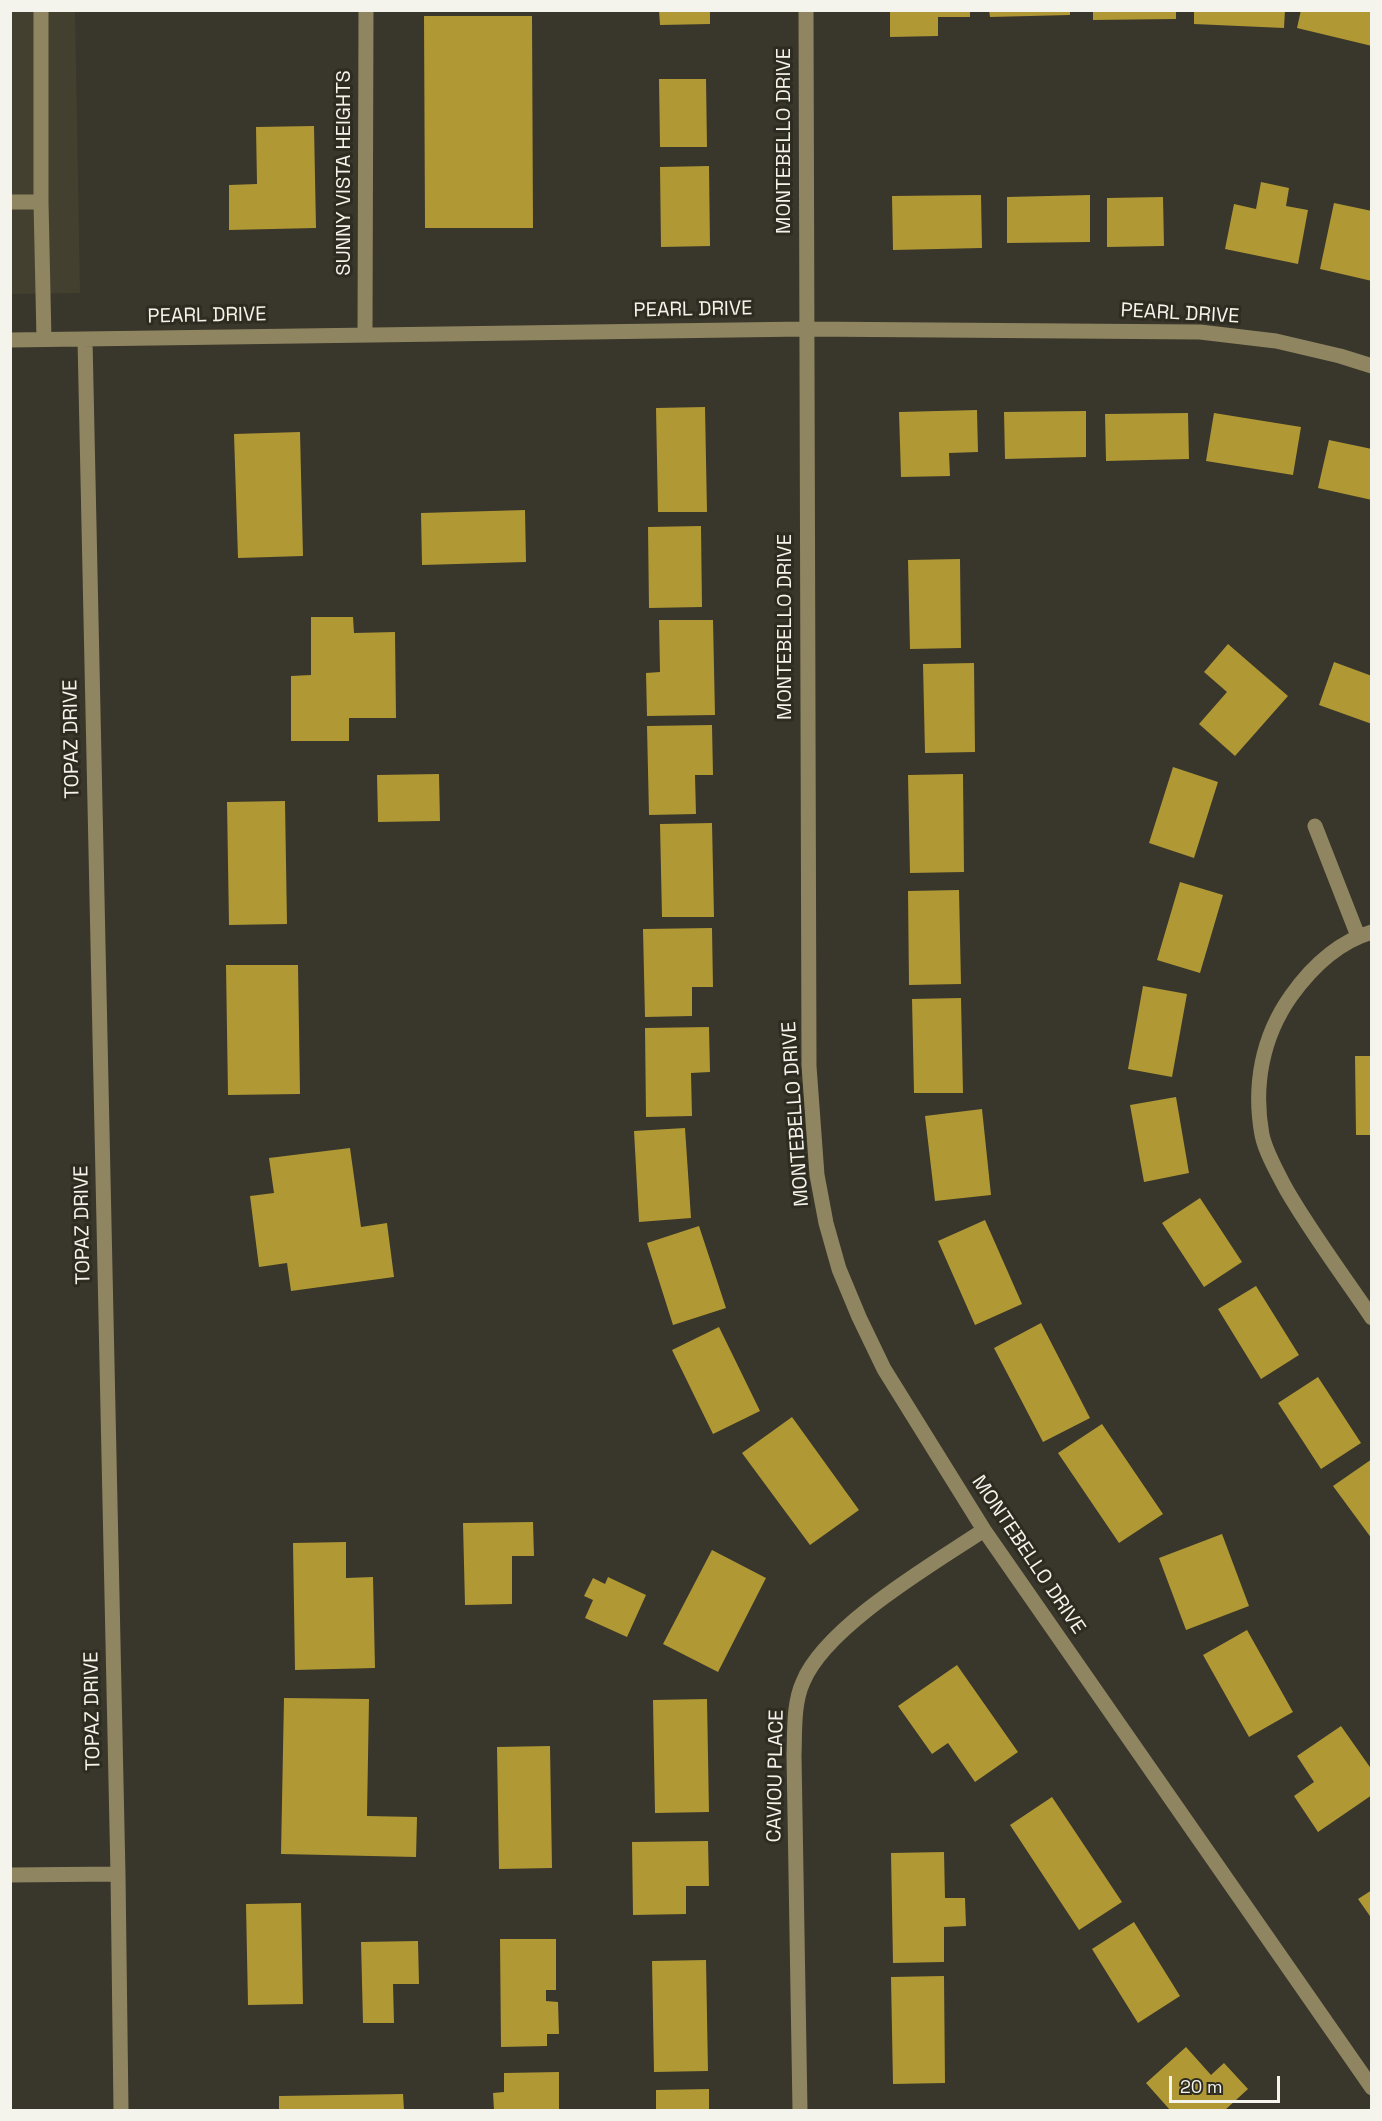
<!DOCTYPE html>
<style>
body{margin:0}
#map{position:relative;width:1382px;height:2121px;overflow:hidden;background:#39362b;font-family:"Space Grotesk",sans-serif}
canvas{display:block}
.frame{position:absolute;inset:0;border:12px solid #f4f3ec;pointer-events:none}
.scale{position:absolute;left:1169px;top:2076px;width:111px;height:27px;box-sizing:border-box;border:3px solid #f4f3ec;border-top:0;padding-left:8px;font-size:18px;line-height:21px;white-space:nowrap;color:#f4f3ec;-webkit-text-stroke:4px #2e2c21;paint-order:stroke}
</style>
<div id="map">
<canvas width="1382" height="2121"></canvas>
<div class="frame"></div>
<div class="scale">20 m</div>
</div>
<script>
const ctx = document.querySelector('canvas').getContext('2d');
ctx.lineJoin = 'round';
function fillPath(path, color) { ctx.fillStyle = color; ctx.fill(path, 'evenodd'); }
function strokePath(path, color, width, dash) { ctx.strokeStyle = color; ctx.lineWidth = width; ctx.lineCap = dash ? 'butt' : 'round'; ctx.setLineDash(dash || []); ctx.stroke(path); }
function drawText(font, color, halo, rows, align = 'center') {
  ctx.font = font + ' "Space Grotesk",sans-serif'; ctx.lineWidth = 6; ctx.setLineDash([]); ctx.textBaseline = 'middle'; ctx.strokeStyle = halo; ctx.fillStyle = color; for (const [text, x, y, turn = 0] of rows) {
    ctx.save(); ctx.translate(x, y); ctx.rotate((+turn || 0) * Math.PI / 180); ctx.textAlign = isNaN(turn) ? turn : align; if (halo) ctx.strokeText(text, 0, 0); ctx.fillText(text, 0, 0); ctx.restore();
  }
}
const built = new Path2D(`
 M 10,11 L 75,11 L 80,293 L 11,294 Z`);
const building = new Path2D(`
 M 659,10 L 710,10 L 710,24 L 660,25 Z
 M 890,10 L 970,10 L 970,17 L 938,17 L 938,36 L 890,37 Z
 M 989,10 L 1070,10 L 1070,15 L 990,17 Z
 M 1093,10 L 1176,10 L 1176,19 L 1093,20 Z
 M 1194,10 L 1285,10 L 1284,28 L 1194,24 Z
 M 1301,10 L 1372,10 L 1372,46 L 1297,28 Z
 M 424,16 L 532,16 L 533,228 L 425,228 Z
 M 659,79 L 706,79 L 707,147 L 660,147 Z
 M 314,126 L 316,228 L 229,230 L 229,185 L 257,184 L 256,127 Z
 M 709,166 L 710,246 L 661,247 L 660,167 Z
 M 1261,182 L 1289,188 L 1286,206 L 1308,210 L 1298,264 L 1225,249 L 1234,204 L 1256,209 Z
 M 981,195 L 982,248 L 893,250 L 892,196 Z
 M 1090,195 L 1090,242 L 1007,243 L 1007,197 Z
 M 1163,197 L 1164,246 L 1107,247 L 1107,198 Z
 M 1334,203 L 1372,211 L 1372,281 L 1320,269 Z
 M 705,407 L 707,512 L 658,512 L 656,408 Z
 M 977,410 L 978,452 L 949,453 L 950,476 L 901,477 L 899,412 Z
 M 1086,411 L 1086,457 L 1005,459 L 1004,412 Z
 M 1188,413 L 1189,459 L 1106,461 L 1105,414 Z
 M 1214,413 L 1301,427 L 1293,475 L 1206,461 Z
 M 300,432 L 303,556 L 238,558 L 234,434 Z
 M 1329,440 L 1372,449 L 1372,500 L 1318,488 Z
 M 525,510 L 526,562 L 422,565 L 421,513 Z
 M 701,526 L 702,607 L 649,608 L 648,527 Z
 M 960,559 L 961,648 L 910,649 L 908,560 Z
 M 311,617 L 353,617 L 354,633 L 395,632 L 396,718 L 349,718 L 349,741 L 291,741 L 291,676 L 311,675 Z
 M 659,620 L 713,620 L 715,715 L 647,716 L 646,673 L 660,672 Z
 M 1228,644 L 1288,696 L 1235,756 L 1199,724 L 1227,692 L 1204,672 Z
 M 1334,662 L 1372,676 L 1372,724 L 1319,705 Z
 M 974,663 L 975,752 L 925,753 L 923,664 Z
 M 712,725 L 713,775 L 695,775 L 696,814 L 649,815 L 647,726 Z
 M 1173,767 L 1218,782 L 1194,858 L 1149,843 Z
 M 439,774 L 440,821 L 378,822 L 377,775 Z
 M 963,774 L 964,872 L 910,873 L 908,775 Z
 M 285,801 L 287,924 L 229,925 L 227,802 Z
 M 712,823 L 714,917 L 662,917 L 660,824 Z
 M 1180,882 L 1223,895 L 1200,973 L 1157,960 Z
 M 959,890 L 961,984 L 909,985 L 908,891 Z
 M 712,928 L 713,987 L 692,987 L 692,1016 L 645,1017 L 643,929 Z
 M 226,965 L 298,965 L 300,1094 L 228,1095 Z
 M 1143,986 L 1187,994 L 1172,1077 L 1128,1069 Z
 M 961,998 L 963,1093 L 914,1093 L 912,999 Z
 M 709,1027 L 710,1072 L 691,1073 L 692,1116 L 646,1117 L 645,1028 Z
 M 1355,1056 L 1372,1056 L 1372,1135 L 1356,1135 Z
 M 1176,1097 L 1189,1173 L 1144,1182 L 1130,1105 Z
 M 982,1109 L 991,1195 L 935,1201 L 925,1116 Z
 M 685,1128 L 691,1218 L 639,1222 L 634,1131 Z
 M 350,1148 L 361,1227 L 387,1223 L 394,1277 L 291,1291 L 287,1263 L 259,1267 L 250,1196 L 274,1193 L 269,1158 Z
 M 1200,1198 L 1242,1262 L 1204,1287 L 1162,1223 Z
 M 985,1220 L 1022,1304 L 975,1325 L 938,1241 Z
 M 699,1226 L 726,1308 L 673,1325 L 647,1243 Z
 M 1256,1286 L 1299,1355 L 1261,1379 L 1218,1309 Z
 M 1041,1323 L 1090,1418 L 1043,1442 L 994,1348 Z
 M 719,1327 L 760,1411 L 713,1434 L 672,1350 Z
 M 1318,1377 L 1361,1443 L 1321,1469 L 1278,1403 Z
 M 792,1417 L 859,1510 L 810,1545 L 742,1453 Z
 M 1102,1424 L 1163,1514 L 1119,1543 L 1058,1453 Z
 M 1372,1459 L 1372,1539 L 1333,1486 Z
 M 533,1522 L 534,1556 L 512,1556 L 512,1604 L 465,1605 L 463,1523 Z
 M 1222,1534 L 1249,1606 L 1186,1630 L 1159,1558 Z
 M 346,1542 L 346,1578 L 373,1577 L 375,1668 L 295,1670 L 293,1543 Z
 M 712,1550 L 766,1578 L 718,1672 L 663,1644 Z
 M 608,1577 L 646,1595 L 627,1637 L 585,1618 L 593,1600 L 584,1596 L 593,1578 L 605,1584 Z
 M 1247,1630 L 1293,1712 L 1249,1737 L 1203,1655 Z
 M 957,1665 L 1018,1752 L 975,1782 L 948,1743 L 932,1754 L 898,1706 Z
 M 284,1698 L 369,1699 L 367,1816 L 417,1817 L 416,1857 L 281,1854 Z
 M 707,1699 L 709,1812 L 655,1813 L 653,1700 Z
 M 1341,1726 L 1372,1770 L 1372,1795 L 1318,1832 L 1294,1796 L 1314,1782 L 1297,1756 Z
 M 550,1746 L 552,1868 L 499,1869 L 497,1747 Z
 M 1052,1797 L 1122,1902 L 1079,1930 L 1010,1825 Z
 M 708,1841 L 709,1886 L 686,1886 L 686,1914 L 633,1915 L 632,1842 Z
 M 944,1852 L 945,1898 L 965,1898 L 966,1926 L 944,1927 L 944,1962 L 893,1963 L 891,1853 Z
 M 1372,1890 L 1372,1919 L 1358,1899 Z
 M 301,1903 L 303,2004 L 248,2005 L 246,1904 Z
 M 1134,1922 L 1180,1996 L 1138,2023 L 1092,1949 Z
 M 500,1939 L 556,1939 L 556,1990 L 546,1990 L 546,2001 L 558,2002 L 559,2034 L 547,2034 L 547,2046 L 501,2047 Z
 M 418,1941 L 419,1984 L 393,1984 L 394,2023 L 363,2023 L 361,1942 Z
 M 706,1960 L 708,2071 L 654,2072 L 652,1961 Z
 M 944,1976 L 945,2083 L 893,2084 L 891,1977 Z
 M 1186,2047 L 1211,2075 L 1224,2063 L 1248,2089 L 1225,2110 L 1170,2110 L 1146,2083 Z
 M 559,2072 L 559,2110 L 494,2110 L 493,2093 L 504,2092 L 504,2073 Z
 M 709,2089 L 709,2110 L 656,2110 L 656,2090 Z
 M 403,2094 L 404,2110 L 279,2110 L 279,2096 Z`);
const minor = new Path2D(`
 M 41,10 L 41,202 L 44,339
 M 806,10 L 809,1066 L 817,1175 L 826,1223 L 839,1269 L 859,1317 L 884,1369 L 984,1530 L 1372,2088
 M 10,202 L 41,202
 M 365,335 L 366,10
 M 85,339 L 118,1874 L 121,2110
 M 10,340 L 806,329 L 1200,332 L 1276,341 L 1340,356 L 1372,366
 M 1315,826 L 1358,936
 M 1372,932 C 1338,942 1311,968 1291,996 C 1262,1037 1253,1086 1262,1135 C 1266,1153 1277,1172 1286,1189 C 1312,1234 1343,1275 1372,1318
 M 10,1875 L 118,1874
 M 800,2110 L 794,1755 C 795,1732 793,1704 803,1682 C 826,1626 933,1564 984,1530`);
const streetNames = [
 ["MONTEBELLO DRIVE",785,141,-90],
 ["SUNNY VISTA HEIGHTS",345,173,-90],
 ["PEARL DRIVE",693,310,-1],
 ["PEARL DRIVE",1180,314,3],
 ["PEARL DRIVE",207,316,-1],
 ["MONTEBELLO DRIVE",786,627,-90],
 ["TOPAZ DRIVE",72,739,-91],
 ["MONTEBELLO DRIVE",796,1114,-94],
 ["TOPAZ DRIVE",83,1225,-91],
 ["MONTEBELLO DRIVE",1028,1555,56],
 ["TOPAZ DRIVE",93,1711,-91],
 ["CAVIOU PLACE",776,1776,-89]
];
fillPath(built, '#44402f');
fillPath(building, '#b09835');
strokePath(minor, '#8f8560', 15);
drawText('20px', '#f4f3ec', '#2e2c21', streetNames);
</script>
